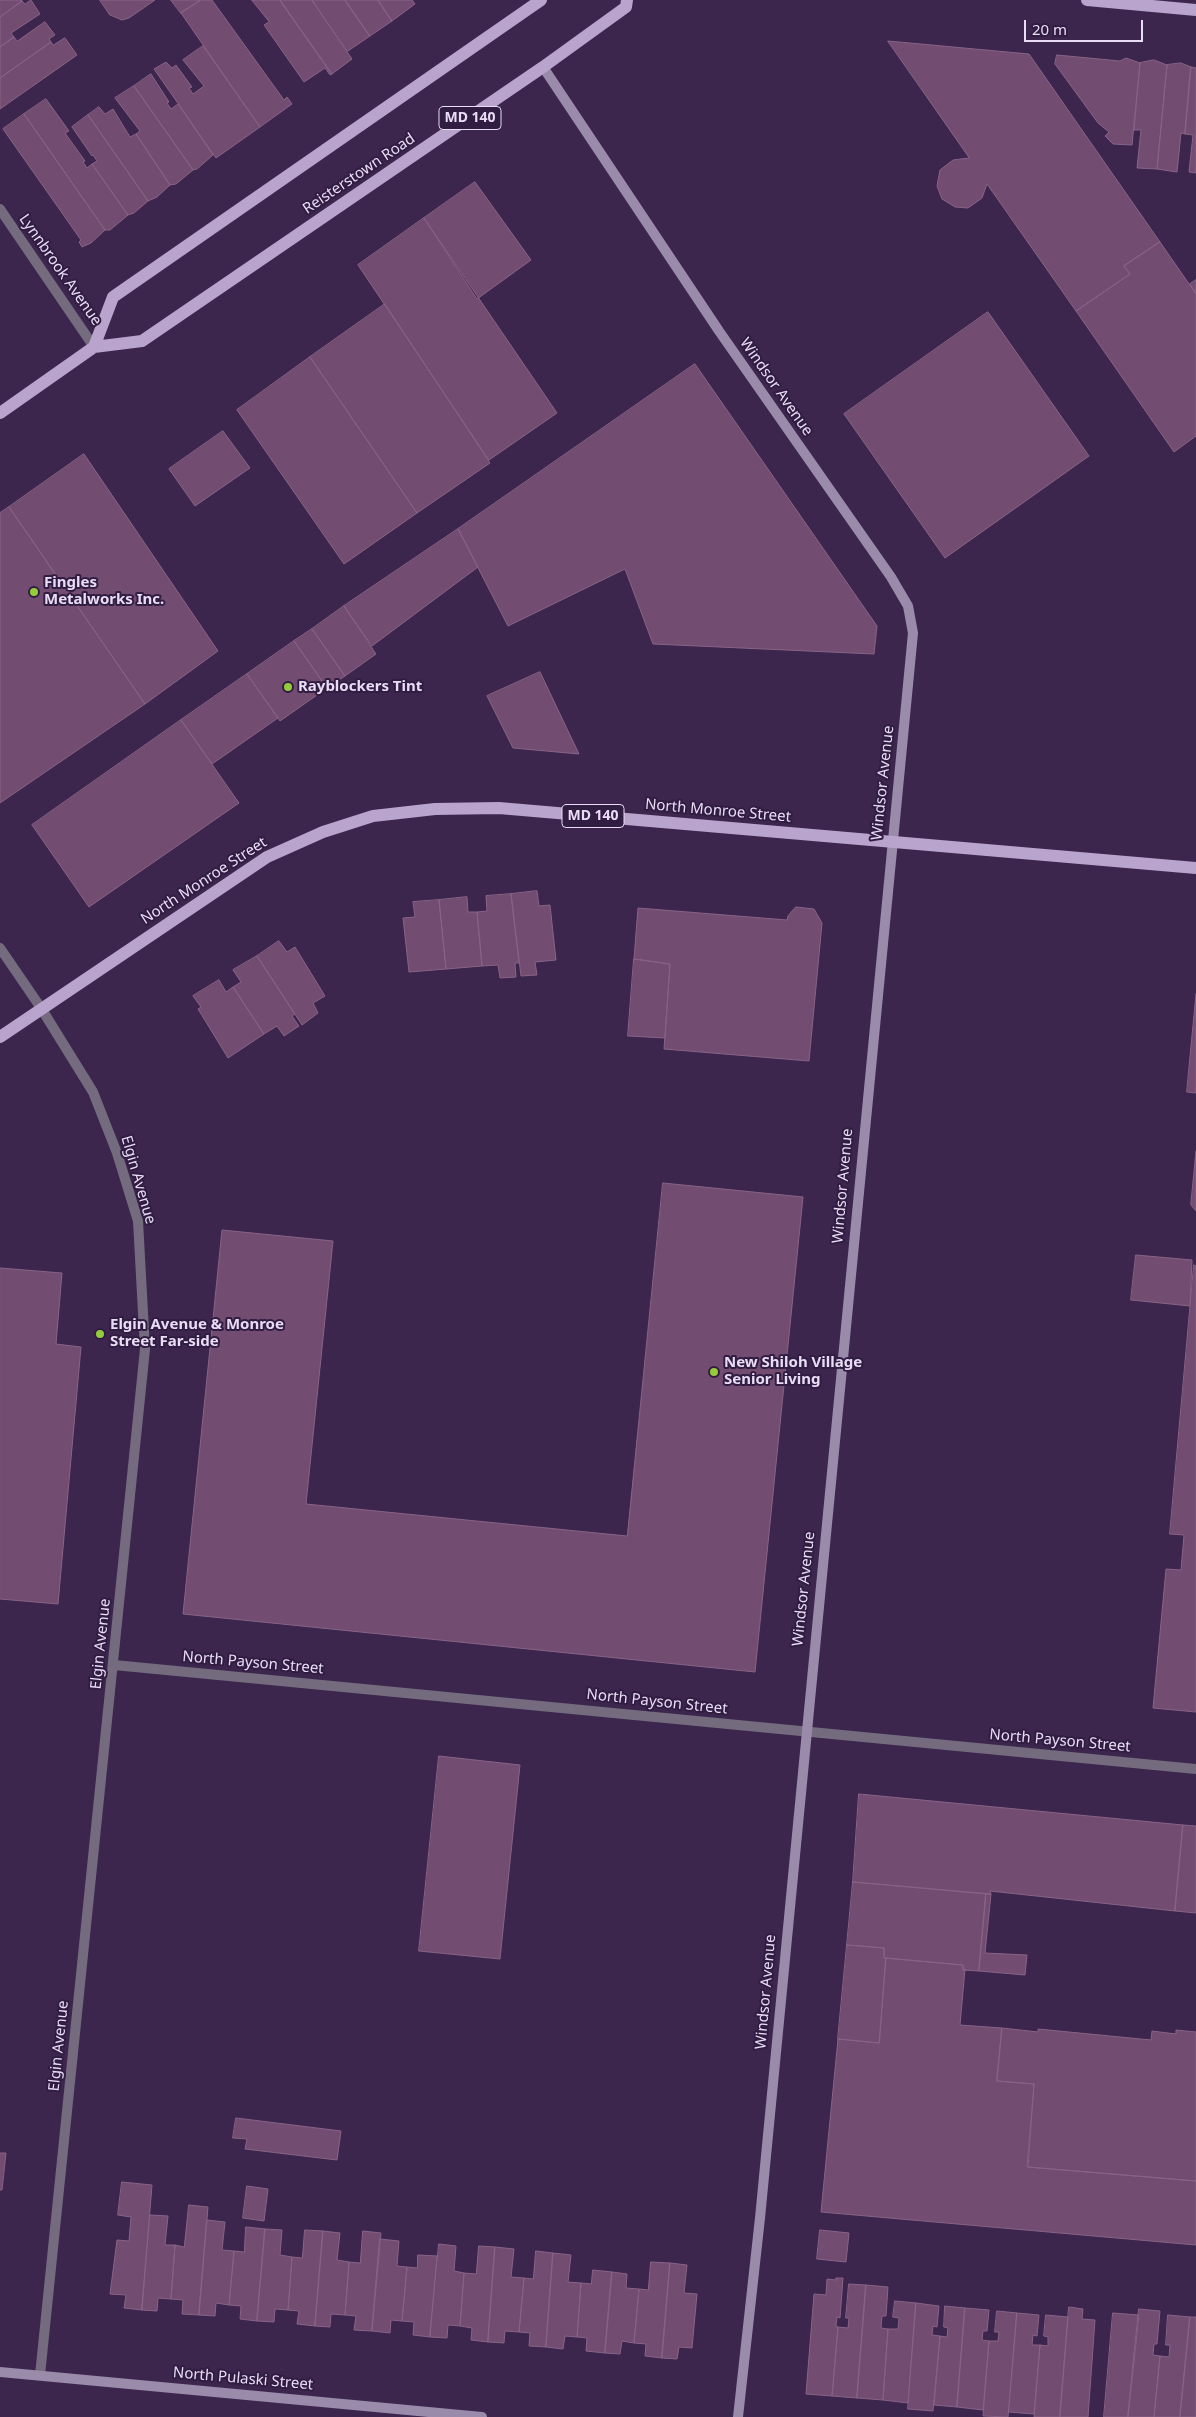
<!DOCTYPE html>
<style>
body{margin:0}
#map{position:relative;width:1196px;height:2417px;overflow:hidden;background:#3c264d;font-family:"Noto Sans",sans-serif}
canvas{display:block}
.scale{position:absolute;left:1024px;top:20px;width:119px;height:22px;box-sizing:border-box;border:2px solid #e9dcf5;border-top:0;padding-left:6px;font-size:15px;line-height:18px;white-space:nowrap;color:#e9dcf5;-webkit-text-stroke:4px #311c42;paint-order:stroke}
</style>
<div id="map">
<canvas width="1196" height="2417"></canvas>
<div class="scale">20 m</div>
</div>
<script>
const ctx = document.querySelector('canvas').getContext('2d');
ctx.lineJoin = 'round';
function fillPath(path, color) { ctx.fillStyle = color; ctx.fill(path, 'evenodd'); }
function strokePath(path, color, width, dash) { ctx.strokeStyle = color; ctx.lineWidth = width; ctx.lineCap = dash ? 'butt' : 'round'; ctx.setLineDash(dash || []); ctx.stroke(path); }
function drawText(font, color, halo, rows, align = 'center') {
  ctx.font = font + ' "Noto Sans",sans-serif'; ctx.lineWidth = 4; ctx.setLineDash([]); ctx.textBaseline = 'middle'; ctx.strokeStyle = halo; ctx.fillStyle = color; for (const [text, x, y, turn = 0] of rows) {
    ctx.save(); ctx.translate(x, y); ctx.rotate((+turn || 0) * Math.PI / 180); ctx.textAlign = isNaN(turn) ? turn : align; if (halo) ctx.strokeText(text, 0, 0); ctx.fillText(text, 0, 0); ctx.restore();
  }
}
const building = new Path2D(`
 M 0,0 L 22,0 L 22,1 L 0,17 Z
 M 31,0 L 40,14 L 11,33 L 14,37 L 0,47 L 0,17 L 22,1 L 25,4 Z
 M 100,0 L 155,0 L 129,18 L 122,20 L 110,15 Z
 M 171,0 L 201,0 L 181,13 Z
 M 201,0 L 212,0 L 284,100 L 287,97 L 292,104 L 260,127 L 181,13 Z
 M 252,0 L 280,0 L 332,74 L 330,75 L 325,68 L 304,82 L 264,25 L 269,22 Z
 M 280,0 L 312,0 L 352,59 L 332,74 Z
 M 312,0 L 345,0 L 370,36 L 348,51 Z
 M 345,0 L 378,0 L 392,21 L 370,36 Z
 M 378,0 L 412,0 L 415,4 L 392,21 Z
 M 45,22 L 55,35 L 49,39 L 51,42 L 0,78 L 0,47 L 14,37 L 17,41 Z
 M 65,38 L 77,55 L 0,109 L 0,78 L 51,42 L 53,45 Z
 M 888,41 L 1029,54 L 1160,242 L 1124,266 L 1130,274 L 1076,311 L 987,184 L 982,198 L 968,208 L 955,207 L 942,199 L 937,186 L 940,170 L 953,160 L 969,158 Z
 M 203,46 L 260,127 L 216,158 L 154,69 L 166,62 L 172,68 L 176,65 L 192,87 L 189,88 L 193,94 L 204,86 L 183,60 Z
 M 1057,55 L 1120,61 L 1126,58 L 1140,63 L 1132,145 L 1113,144 L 1105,136 L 1109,132 L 1098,123 L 1055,64 Z
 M 1154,60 L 1167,65 L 1157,169 L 1137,168 L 1141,130 L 1134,130 L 1140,63 Z
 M 1181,63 L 1191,67 L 1185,134 L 1181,133 L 1177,172 L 1157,169 L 1167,65 Z
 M 1191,67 L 1196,68 L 1196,173 L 1189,172 L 1193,135 L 1185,134 Z
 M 151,74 L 169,102 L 167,103 L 171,109 L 178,104 L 213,155 L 197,169 L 193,170 L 134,86 Z
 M 134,86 L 193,170 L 176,184 L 170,185 L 136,134 L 140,131 L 115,98 Z
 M 46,99 L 69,131 L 65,133 L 85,161 L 83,162 L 87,168 L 92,164 L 128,215 L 110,230 L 105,230 L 24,114 Z
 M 99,107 L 105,114 L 113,109 L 130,137 L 136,134 L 170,185 L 157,197 L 148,201 L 88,115 Z
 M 24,114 L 105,230 L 91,243 L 82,247 L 79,242 L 81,240 L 3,129 Z
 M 88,115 L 148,201 L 134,213 L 128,215 L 92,164 L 97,161 L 93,155 L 92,156 L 72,127 Z
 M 475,182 L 531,260 L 477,299 L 424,218 Z
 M 424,218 L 557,413 L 489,460 L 358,265 Z
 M 1160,242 L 1196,294 L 1196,436 L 1174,452 L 1076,311 L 1130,274 L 1124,266 Z
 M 1196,280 L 1196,294 L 1190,284 Z
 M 385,304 L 490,463 L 417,513 L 310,357 Z
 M 988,312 L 1089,456 L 945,558 L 844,414 Z
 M 310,357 L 417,513 L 344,564 L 237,410 Z
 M 695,364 L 877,626 L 874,654 L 653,644 L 625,569 L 508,626 L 458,529 Z
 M 223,431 L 250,468 L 195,506 L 169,469 Z
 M 84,454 L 218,651 L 145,704 L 9,507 Z
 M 9,507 L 145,704 L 0,803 L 0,513 Z
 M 458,529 L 478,567 L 372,646 L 344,606 Z
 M 344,606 L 376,654 L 345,676 L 312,629 Z
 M 312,629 L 345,676 L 327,688 L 294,641 Z
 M 294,641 L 327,688 L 280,721 L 247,674 Z
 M 540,672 L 579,754 L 513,748 L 487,696 Z
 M 247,674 L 278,718 L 212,764 L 181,720 Z
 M 181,720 L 239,803 L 89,907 L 32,825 Z
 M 537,891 L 539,906 L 550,905 L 556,960 L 535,962 L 537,975 L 521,976 L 511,894 Z
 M 511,894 L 519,963 L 515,963 L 516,977 L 500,978 L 498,965 L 482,966 L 477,912 L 487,911 L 486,896 Z
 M 467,897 L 468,912 L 477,912 L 482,966 L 446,969 L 439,900 Z
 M 439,900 L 446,969 L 409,972 L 403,918 L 415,917 L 413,902 Z
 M 796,907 L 814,909 L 822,923 L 809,1061 L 664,1049 L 670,964 L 634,959 L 638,908 L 787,920 L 788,916 Z
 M 279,941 L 287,952 L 295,947 L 325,996 L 313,1003 L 318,1013 L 302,1025 L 257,956 Z
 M 257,956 L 295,1014 L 292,1016 L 299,1026 L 284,1036 L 277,1026 L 264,1034 L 233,987 L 241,982 L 233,970 Z
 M 634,959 L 670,964 L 665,1038 L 628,1036 Z
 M 219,980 L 226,992 L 233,987 L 264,1034 L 228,1058 L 198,1009 L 201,1007 L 193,996 Z
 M 1196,994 L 1196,1093 L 1187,1092 Z
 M 1196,1151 L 1196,1211 L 1191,1205 Z
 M 663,1183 L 803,1197 L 755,1672 L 183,1614 L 222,1230 L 333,1241 L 306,1504 L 627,1536 Z
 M 1136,1255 L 1192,1260 L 1190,1306 L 1131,1300 Z
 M 1194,1265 L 1196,1266 L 1196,1712 L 1153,1708 L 1166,1569 L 1181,1570 L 1184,1535 L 1170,1534 Z
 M 0,1268 L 62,1273 L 56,1344 L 81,1347 L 58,1604 L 0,1599 Z
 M 439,1756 L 520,1765 L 500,1959 L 419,1951 Z
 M 859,1794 L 1183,1825 L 1175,1911 L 990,1891 L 991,1894 L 853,1882 Z
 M 1183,1825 L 1196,1826 L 1196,1913 L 1175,1911 Z
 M 853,1882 L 986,1894 L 979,1971 L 963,1970 L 963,1965 L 884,1958 L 884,1948 L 847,1945 Z
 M 986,1894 L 991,1894 L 985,1953 L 1027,1955 L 1025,1975 L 979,1971 Z
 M 847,1945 L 884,1948 L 884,1958 L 886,1958 L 879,2043 L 838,2039 Z
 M 886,1958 L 963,1965 L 963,1970 L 965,1969 L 960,2025 L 1002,2028 L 997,2081 L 1034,2084 L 1027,2167 L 1196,2181 L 1196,2245 L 821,2212 L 838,2039 L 879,2043 Z
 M 1002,2028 L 1038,2032 L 1038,2029 L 1151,2040 L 1152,2031 L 1176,2034 L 1176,2030 L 1196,2032 L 1196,2181 L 1028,2167 L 1034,2084 L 997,2081 Z
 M 236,2118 L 341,2131 L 337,2160 L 245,2149 L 247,2139 L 233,2138 Z
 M 0,2153 L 6,2153 L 2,2190 L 0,2190 Z
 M 122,2182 L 152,2185 L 142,2310 L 124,2308 L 126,2295 L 110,2294 L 117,2240 L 129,2241 L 131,2217 L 118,2215 Z
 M 247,2186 L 268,2189 L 264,2221 L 243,2218 Z
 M 189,2205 L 208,2207 L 199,2315 L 182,2314 L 183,2300 L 171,2299 L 175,2245 L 184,2247 Z
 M 150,2215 L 168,2216 L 165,2245 L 175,2245 L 171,2299 L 158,2298 L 157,2311 L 142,2310 Z
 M 207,2220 L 225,2222 L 222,2250 L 234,2251 L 229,2305 L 216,2303 L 215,2316 L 199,2315 Z
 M 246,2227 L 265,2229 L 257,2321 L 240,2319 L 241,2306 L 229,2305 L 234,2251 L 244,2252 Z
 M 265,2229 L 282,2230 L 280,2255 L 292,2257 L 288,2310 L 275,2309 L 274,2322 L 257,2321 Z
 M 305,2230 L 323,2231 L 315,2326 L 297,2324 L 299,2311 L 288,2310 L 292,2257 L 302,2258 Z
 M 820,2230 L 849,2233 L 846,2262 L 817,2259 Z
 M 323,2231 L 340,2233 L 337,2260 L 349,2262 L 345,2315 L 331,2314 L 330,2327 L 315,2326 Z
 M 363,2231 L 381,2233 L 372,2331 L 354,2330 L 356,2316 L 345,2315 L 349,2262 L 360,2263 Z
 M 380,2239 L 399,2241 L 397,2266 L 407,2267 L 402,2321 L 391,2320 L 390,2333 L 372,2331 Z
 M 439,2244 L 456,2246 L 454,2271 L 464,2273 L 460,2326 L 448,2325 L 447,2338 L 430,2337 Z
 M 479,2246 L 495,2247 L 488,2342 L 471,2340 L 472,2328 L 460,2326 L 464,2273 L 476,2274 Z
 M 495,2247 L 514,2249 L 511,2277 L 524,2278 L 519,2332 L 505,2331 L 504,2343 L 488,2342 Z
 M 536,2251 L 553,2253 L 546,2347 L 529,2346 L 530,2333 L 519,2332 L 524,2278 L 533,2279 Z
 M 553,2253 L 571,2255 L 568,2282 L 581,2283 L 577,2337 L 565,2336 L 563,2349 L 546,2347 Z
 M 418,2255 L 437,2256 L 430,2337 L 413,2335 L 414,2322 L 402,2321 L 407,2267 L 417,2268 Z
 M 651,2262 L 670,2263 L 662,2358 L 645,2356 L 646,2344 L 634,2343 L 639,2289 L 648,2290 Z
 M 670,2263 L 687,2265 L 684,2293 L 697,2294 L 692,2348 L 679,2347 L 677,2359 L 662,2358 Z
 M 593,2270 L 612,2272 L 605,2353 L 586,2351 L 587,2338 L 577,2337 L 581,2283 L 591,2284 Z
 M 612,2272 L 627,2274 L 626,2288 L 639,2289 L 634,2343 L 622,2341 L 620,2354 L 605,2353 Z
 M 836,2278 L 843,2278 L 840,2318 L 837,2317 L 836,2326 L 838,2327 L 832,2396 L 806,2394 L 814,2294 L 826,2295 L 827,2279 L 836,2280 Z
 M 849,2284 L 866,2285 L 857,2398 L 832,2396 L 838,2327 L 848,2328 L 849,2318 L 846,2318 Z
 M 866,2285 L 888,2287 L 886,2316 L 882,2316 L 881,2328 L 888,2329 L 883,2400 L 857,2398 Z
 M 895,2301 L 916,2303 L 908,2403 L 883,2400 L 888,2329 L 898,2329 L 899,2318 L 893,2317 Z
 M 916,2303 L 939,2306 L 937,2327 L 933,2326 L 932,2335 L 940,2336 L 933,2411 L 908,2409 Z
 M 945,2306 L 965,2308 L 957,2407 L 934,2405 L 940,2336 L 947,2337 L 948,2328 L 944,2327 Z
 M 1069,2307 L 1083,2309 L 1082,2319 L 1095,2320 L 1088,2417 L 1060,2417 Z
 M 965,2308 L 989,2310 L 987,2331 L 983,2331 L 982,2340 L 989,2341 L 983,2410 L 957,2407 Z
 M 1139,2309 L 1160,2311 L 1157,2344 L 1154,2344 L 1153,2355 L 1160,2356 L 1154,2417 L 1128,2417 Z
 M 997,2311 L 1017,2313 L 1008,2417 L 983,2416 L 989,2341 L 998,2341 L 999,2332 L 995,2332 Z
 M 1017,2313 L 1039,2315 L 1037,2336 L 1033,2335 L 1032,2345 L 1040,2345 L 1034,2414 L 1009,2412 Z
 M 1113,2313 L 1139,2315 L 1128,2417 L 1104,2417 Z
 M 1046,2315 L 1068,2317 L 1060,2417 L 1034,2417 L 1040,2345 L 1048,2346 L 1048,2337 L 1044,2336 Z
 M 1168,2315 L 1190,2317 L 1180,2417 L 1154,2417 L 1160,2356 L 1169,2357 L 1170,2345 L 1166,2345 Z
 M 1190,2317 L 1196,2317 L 1196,2417 L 1180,2417 Z`);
const street = new Path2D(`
 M 0,209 L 94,347
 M 0,948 L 41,1008 L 93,1092 L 117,1153 L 138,1221 L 145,1349 L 40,2375
 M 114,1665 L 1196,1769`);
const secondary = new Path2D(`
 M 543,67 L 719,331 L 891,577 L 908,606 L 913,633 L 760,2218 L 738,2417
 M 0,2372 L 482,2417`);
const primary = new Path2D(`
 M 1087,0 L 1196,10
 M 94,347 L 113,297 L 541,0
 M 0,413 L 94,347 L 142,341 L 543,67 L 626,7 L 627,0
 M 0,1037 L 267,857 L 323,832 L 373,816 L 435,809 L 499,808 L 1196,868`);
const markers = [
 [34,592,5,"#95cc3b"],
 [288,687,5,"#95cc3b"],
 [100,1334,5,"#95cc3b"],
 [714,1372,5,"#95cc3b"]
];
const shields = [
 [470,118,62],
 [593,816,62]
];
const shieldNames = [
 ["MD 140",470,118],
 ["MD 140",593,816]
];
const streetNames = [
 ["Reisterstown Road",359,174,-34],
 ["Lynnbrook Avenue",60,270,55],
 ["Windsor Avenue",776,387,55],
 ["Windsor Avenue",883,783,-84],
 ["North Monroe Street",718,811,5],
 ["North Monroe Street",204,881,-33],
 ["Elgin Avenue",138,1180,74],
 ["Windsor Avenue",843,1186,-85],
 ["Windsor Avenue",804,1589,-84],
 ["Elgin Avenue",101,1644,-84],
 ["North Payson Street",253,1663,5],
 ["North Payson Street",657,1702,6],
 ["North Payson Street",1060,1741,5],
 ["Windsor Avenue",766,1992,-85],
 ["Elgin Avenue",59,2046,-84],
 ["North Pulaski Street",243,2379,5]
];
const poiNames = [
 ["Fingles",44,583],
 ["Metalworks Inc.",44,600],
 ["Rayblockers Tint",298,687],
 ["Elgin Avenue & Monroe",110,1325],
 ["Street Far-side",110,1342],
 ["New Shiloh Village",724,1363],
 ["Senior Living",724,1380]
];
fillPath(building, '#724d71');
strokePath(building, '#896387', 1);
strokePath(street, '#756b7f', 10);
strokePath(secondary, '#9b8baa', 10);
strokePath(primary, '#b8a4cc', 12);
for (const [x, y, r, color] of markers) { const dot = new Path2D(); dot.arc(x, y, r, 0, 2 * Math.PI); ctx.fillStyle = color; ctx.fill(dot); strokePath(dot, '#311c42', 2); }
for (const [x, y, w] of shields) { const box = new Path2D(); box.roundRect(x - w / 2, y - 11.5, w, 23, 4); ctx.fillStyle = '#311c42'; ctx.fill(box); strokePath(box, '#e9dcf5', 1); }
drawText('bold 14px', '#e9dcf5', null, shieldNames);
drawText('15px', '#e9dcf5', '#311c42', streetNames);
drawText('bold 15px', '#e9dcf5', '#311c42', poiNames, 'left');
</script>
